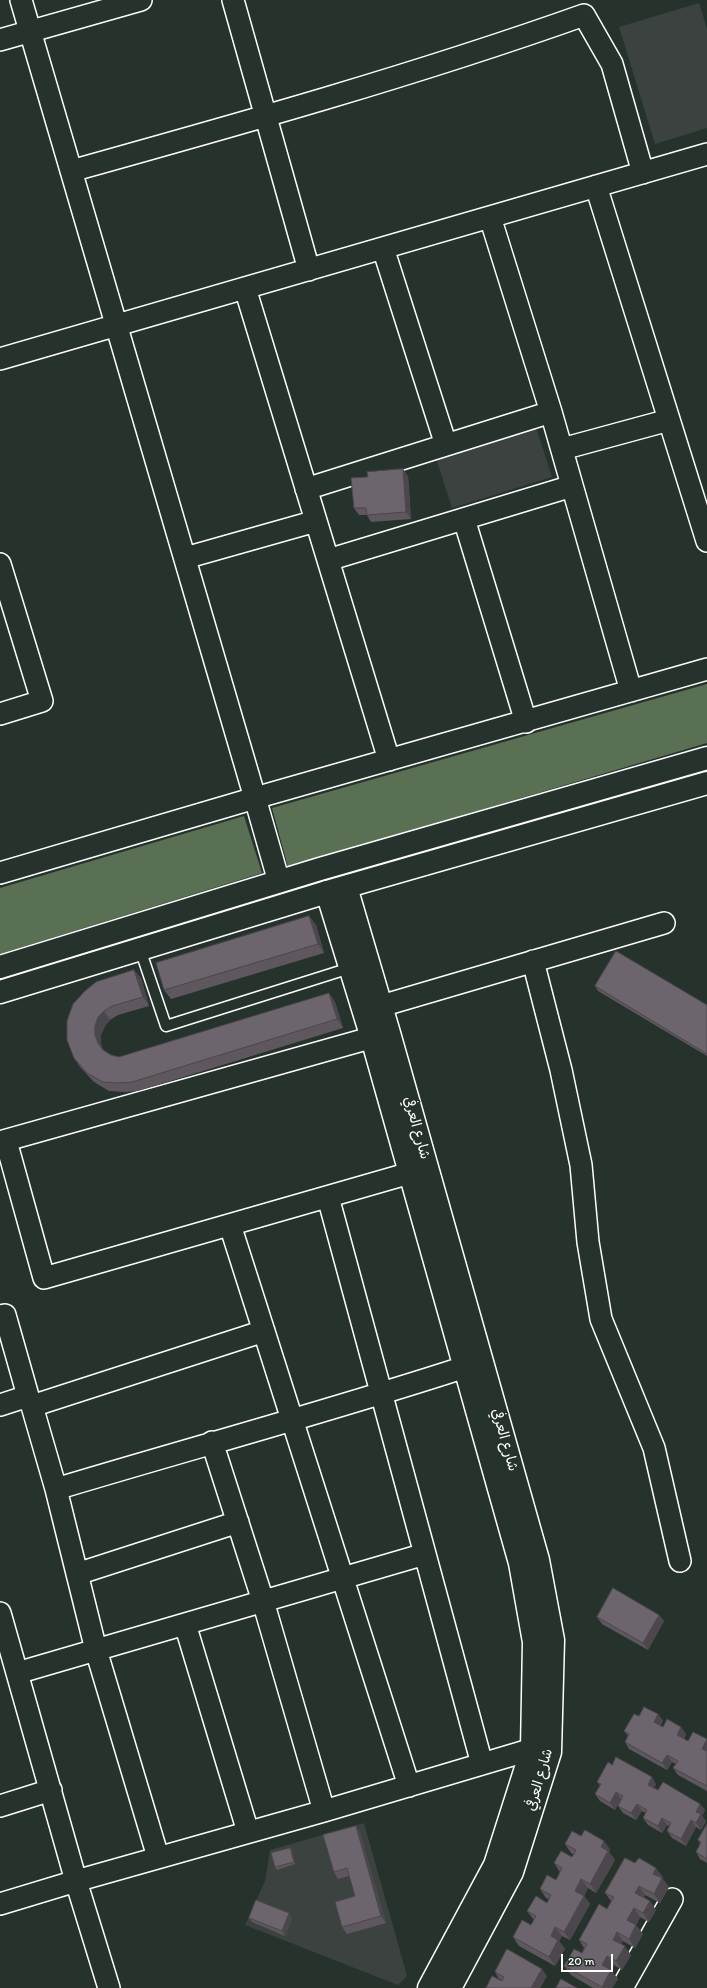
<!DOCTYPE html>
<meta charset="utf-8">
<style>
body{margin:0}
#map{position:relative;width:707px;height:1988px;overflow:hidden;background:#26332d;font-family:Itim,sans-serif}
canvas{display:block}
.scale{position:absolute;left:561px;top:1954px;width:52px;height:18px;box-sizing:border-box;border:2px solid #fff;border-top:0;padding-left:5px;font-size:12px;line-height:14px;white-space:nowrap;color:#fff;-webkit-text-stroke:3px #26332d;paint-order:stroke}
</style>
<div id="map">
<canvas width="707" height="1988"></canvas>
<div class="scale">20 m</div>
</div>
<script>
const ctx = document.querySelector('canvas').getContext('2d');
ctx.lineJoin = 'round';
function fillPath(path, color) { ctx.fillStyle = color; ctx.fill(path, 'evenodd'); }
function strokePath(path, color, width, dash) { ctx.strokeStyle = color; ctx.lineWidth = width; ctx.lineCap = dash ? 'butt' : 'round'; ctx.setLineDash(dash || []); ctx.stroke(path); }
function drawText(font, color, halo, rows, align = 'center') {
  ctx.font = font + ' Itim,"Playpen Sans Arabic",sans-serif'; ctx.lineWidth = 3.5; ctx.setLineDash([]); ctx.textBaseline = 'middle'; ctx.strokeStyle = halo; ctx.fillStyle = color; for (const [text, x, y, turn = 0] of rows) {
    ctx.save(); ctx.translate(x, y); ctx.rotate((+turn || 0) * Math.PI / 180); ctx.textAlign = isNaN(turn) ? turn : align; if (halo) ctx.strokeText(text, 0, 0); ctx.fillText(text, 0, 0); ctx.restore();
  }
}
const built = new Path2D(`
 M 699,3 L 707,29 L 707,128 L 655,144 L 619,27 Z
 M 536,427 L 552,477 L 452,508 L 436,458 Z
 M 364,1823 L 407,1976 L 398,1985 L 245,1925 L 265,1881 L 270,1850 Z`);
const green = new Path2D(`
 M 707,684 L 707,743 L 288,867 L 272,808 Z
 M 244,816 L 262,873 L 0,954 L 0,888 Z`);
const service = new Path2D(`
 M 140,949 L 166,1026 L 350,968`);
const minor = new Path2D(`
 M 21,0 L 255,798 L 707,669
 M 233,0 L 309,270
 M 0,40 L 141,0
 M 71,171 C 243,123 415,75 584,15 L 612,64 L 643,173
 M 596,186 L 707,541
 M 383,248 L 446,445
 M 245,288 L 389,760
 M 0,359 L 707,154
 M 551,412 L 631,691
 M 562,449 L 669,420
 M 306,489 L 551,412 L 490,217
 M 464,519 L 526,722
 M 185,558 L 316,521
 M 328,560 L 572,486
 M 0,564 L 42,701 L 0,714
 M 0,873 L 255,798 L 279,882
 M 533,961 L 561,1070 L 581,1165 L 588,1242 L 601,1319 L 654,1448 L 680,1561
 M 381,1006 L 664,923
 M 6,1141 L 44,1278 L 410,1173
 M 0,1142 L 388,1033
 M 328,1197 L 482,1764
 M 230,1225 L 409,1786
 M 0,1316 L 5,1315 L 28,1396 L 0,1405
 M 28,1396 L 32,1406 L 56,1489 L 96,1650 L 158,1857
 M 32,1406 L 264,1331
 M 212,1442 L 263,1601 L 324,1811
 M 56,1489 C 192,1448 330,1411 465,1367
 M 77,1574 L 238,1522
 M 0,1613 L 76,1881 L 324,1811 L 546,1745
 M 185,1624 L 248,1832
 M 17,1673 L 425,1554
 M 0,1806 L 51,1790
 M 0,1904 L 76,1881 L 109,1988
 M 622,1988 L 672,1899`);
const tertiary = new Path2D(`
 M 346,887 L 389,1033 L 538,1560 L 553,1640 L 550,1752 L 512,1872 L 450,1988
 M 327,892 L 372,1038 L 520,1563 L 534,1642 L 532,1749 L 495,1865 L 429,1988`);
const secondary = new Path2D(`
 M 0,967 L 320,869 L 707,758
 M 0,992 L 327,892 L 707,783`);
const wall = new Path2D(`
 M 408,476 L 411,519 L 371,522 L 367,515 L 359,515 L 354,508 Z
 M 309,916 L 316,925 L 324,953 L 171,999 L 164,990 Z
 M 141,978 L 149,1006 L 118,1015 L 110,1020 L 105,1026 L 101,1035 L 101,1044 L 103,1051 L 111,1055 L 119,1057 L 329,993 L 335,1002 L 343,1028 L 138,1091 L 125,1092 L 109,1091 L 94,1082 L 80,1067 L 74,1058 L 73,1004 Z
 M 595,986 L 707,1005 L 707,1056 L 598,991 Z
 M 659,1615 L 664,1621 L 648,1650 L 602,1624 L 597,1617 Z
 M 658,1714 L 663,1721 L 660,1726 L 663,1727 L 686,1734 L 684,1739 L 688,1741 L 707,1739 L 707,1791 L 678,1775 L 673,1768 L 676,1764 L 672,1762 L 667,1770 L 629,1749 L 625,1742 L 628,1736 L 624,1731 L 639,1716 Z
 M 612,1765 L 656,1784 L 654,1788 L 658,1790 L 700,1804 L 705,1810 L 702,1816 L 706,1821 L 701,1830 L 696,1827 L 686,1846 L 672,1838 L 667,1831 L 669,1826 L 667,1825 L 662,1833 L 648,1825 L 643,1818 L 646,1813 L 642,1811 L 636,1820 L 623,1813 L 618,1806 L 621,1799 L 615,1810 L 600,1801 L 595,1794 L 600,1785 L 597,1782 Z
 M 707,1824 L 707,1863 L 700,1859 L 696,1852 L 700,1844 L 698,1840 Z
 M 356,1826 L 360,1833 L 386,1923 L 347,1934 L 342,1927 L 355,1896 L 349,1876 L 338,1879 L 334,1872 Z
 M 581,1836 L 610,1849 L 609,1852 L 615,1860 L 596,1893 L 588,1888 L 584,1896 L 590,1904 L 570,1940 L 562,1936 L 559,1941 L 565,1949 L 555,1966 L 519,1946 L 513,1937 L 531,1925 L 534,1920 L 527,1911 L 547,1903 L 549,1899 L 546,1898 L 540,1889 L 556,1880 L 560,1872 L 554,1863 L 572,1857 L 574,1855 L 571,1853 L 565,1844 Z
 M 290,1848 L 292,1850 L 295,1864 L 277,1870 L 275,1867 Z
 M 635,1863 L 663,1877 L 662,1878 L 669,1887 L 660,1903 L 645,1895 L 644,1897 L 650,1901 L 656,1910 L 649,1922 L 640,1917 L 636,1925 L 643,1934 L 635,1948 L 623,1941 L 621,1944 L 631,1955 L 622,1970 L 614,1965 L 611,1970 L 618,1979 L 612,1988 L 593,1988 L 571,1975 L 564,1966 L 582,1953 L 584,1948 L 579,1940 L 607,1909 L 611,1901 L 605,1893 Z
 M 249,1918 L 292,1918 L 285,1936 L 252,1922 Z
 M 495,1972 L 547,1976 L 540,1988 L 486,1988 L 502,1980 L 499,1979 Z`);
const shadedWall = new Path2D(`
 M 403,469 L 408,476 L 411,519 L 406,512 Z
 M 309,916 L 316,925 L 324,953 L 318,944 Z
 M 134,970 L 141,978 L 149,1006 L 143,997 Z
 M 329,993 L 335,1002 L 343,1028 L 337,1019 Z
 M 104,1011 L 110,1020 L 105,1026 L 101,1035 L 101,1044 L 104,1052 L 98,1043 L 95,1035 L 95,1026 L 98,1017 Z
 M 659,1615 L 664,1621 L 648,1650 L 643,1643 Z
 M 658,1714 L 663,1721 L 658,1729 L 654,1722 Z
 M 681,1727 L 686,1734 L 682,1742 L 677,1735 Z
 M 707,1739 L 707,1755 L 702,1749 Z
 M 667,1755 L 672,1762 L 667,1770 L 662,1763 Z
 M 652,1777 L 656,1784 L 652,1791 L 648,1785 Z
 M 616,1792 L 621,1799 L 615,1810 L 610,1803 Z
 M 637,1804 L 642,1811 L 636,1820 L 631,1813 Z
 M 700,1804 L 705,1810 L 702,1816 L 706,1821 L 701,1830 L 696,1823 L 696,1812 Z
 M 662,1818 L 667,1825 L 662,1833 L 658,1826 Z
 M 691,1820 L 696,1827 L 686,1846 L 681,1839 Z
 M 356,1826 L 360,1833 L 386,1923 L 381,1916 Z
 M 604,1841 L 610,1849 L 609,1852 L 615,1860 L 596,1893 L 590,1884 L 601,1847 Z
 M 290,1848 L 292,1850 L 295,1864 L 294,1862 Z
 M 656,1868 L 663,1877 L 659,1882 L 653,1874 Z
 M 662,1878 L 669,1887 L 660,1903 L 654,1894 Z
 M 581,1879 L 588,1888 L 581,1900 L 575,1891 Z
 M 639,1886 L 645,1895 L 642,1902 L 635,1893 Z
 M 584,1896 L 590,1904 L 570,1940 L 564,1932 Z
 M 650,1901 L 656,1910 L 649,1922 L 643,1913 Z
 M 634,1908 L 640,1917 L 633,1929 L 627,1920 Z
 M 289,1913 L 292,1918 L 285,1936 L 282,1931 Z
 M 636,1925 L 643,1934 L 635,1948 L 629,1939 Z
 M 555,1927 L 562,1936 L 559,1941 L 565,1949 L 555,1966 L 549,1957 L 551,1936 Z
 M 617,1932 L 623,1941 L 619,1948 L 613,1940 Z
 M 625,1946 L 631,1955 L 622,1970 L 616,1961 Z
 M 607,1956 L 614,1965 L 608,1974 L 602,1965 Z
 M 542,1969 L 547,1976 L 540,1988 L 531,1988 Z
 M 611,1970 L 618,1979 L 612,1988 L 602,1988 L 602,1987 Z`);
const building = new Path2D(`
 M 403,469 L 406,512 L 367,515 L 366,508 L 354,508 L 351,478 L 368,477 L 367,472 Z
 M 309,916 L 318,944 L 164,990 L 156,963 Z
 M 616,951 L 707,1005 L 707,1054 L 595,986 Z
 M 134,970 L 143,997 L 112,1006 L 104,1011 L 98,1017 L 95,1026 L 95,1035 L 98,1043 L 103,1050 L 111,1055 L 119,1057 L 329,993 L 337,1019 L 132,1082 L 119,1083 L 103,1082 L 87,1073 L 74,1058 L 67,1040 L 67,1021 L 73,1004 L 85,991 L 96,982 Z
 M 613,1588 L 659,1615 L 643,1643 L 597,1617 Z
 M 644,1707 L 658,1714 L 654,1722 L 663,1727 L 667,1719 L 681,1727 L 677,1735 L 688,1741 L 693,1732 L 707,1739 L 702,1749 L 707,1751 L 707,1786 L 673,1768 L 678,1761 L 667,1755 L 662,1763 L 625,1742 L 629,1734 L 624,1731 L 634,1714 L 639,1716 Z
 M 616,1757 L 652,1777 L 648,1785 L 658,1790 L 663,1782 L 700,1804 L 696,1812 L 701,1814 L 696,1823 L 691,1820 L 681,1839 L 667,1831 L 671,1823 L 662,1818 L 658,1826 L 643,1818 L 647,1810 L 637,1804 L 631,1813 L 618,1806 L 623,1796 L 616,1792 L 610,1803 L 595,1794 L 601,1784 L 597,1782 L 608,1762 L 612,1765 Z
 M 707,1824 L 707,1859 L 696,1852 L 701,1842 L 698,1840 Z
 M 356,1826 L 381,1916 L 342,1927 L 335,1902 L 355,1896 L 347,1868 L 334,1872 L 323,1835 Z
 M 585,1830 L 604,1841 L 601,1847 L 608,1851 L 590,1884 L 581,1879 L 575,1891 L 584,1896 L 564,1932 L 555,1927 L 551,1936 L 558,1940 L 549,1957 L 513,1937 L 522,1920 L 531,1925 L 536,1916 L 527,1911 L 536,1896 L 547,1903 L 551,1895 L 540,1889 L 547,1875 L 556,1880 L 562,1868 L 554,1863 L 561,1851 L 572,1857 L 576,1850 L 565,1844 L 572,1831 L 581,1836 Z
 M 290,1848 L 294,1862 L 275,1867 L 271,1853 Z
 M 625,1858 L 635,1863 L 639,1858 L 656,1868 L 653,1874 L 662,1878 L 654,1894 L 639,1886 L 635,1893 L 650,1901 L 643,1913 L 634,1908 L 627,1920 L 636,1925 L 629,1939 L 617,1932 L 613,1940 L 625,1946 L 616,1961 L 607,1956 L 602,1965 L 611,1970 L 602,1987 L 564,1966 L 574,1949 L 582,1953 L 587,1944 L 579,1940 L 599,1904 L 607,1909 L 614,1897 L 605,1893 Z
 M 256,1900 L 289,1913 L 282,1931 L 249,1918 Z
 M 507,1949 L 542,1969 L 531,1988 L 486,1988 L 492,1976 L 502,1981 L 504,1977 L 495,1972 Z
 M 561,1979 L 577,1988 L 556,1988 Z`);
const streetNames = [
 ["شارع العرفي",416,1128,74],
 ["شارع العرفي",504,1440,74],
 ["شارع العرفي",540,1780,-74]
];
fillPath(built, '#3b4240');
fillPath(green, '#5a7054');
strokePath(service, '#fff', 13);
strokePath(minor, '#fff', 24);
strokePath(tertiary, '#fff', 25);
strokePath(secondary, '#fff', 25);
strokePath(service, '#26332d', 10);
strokePath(minor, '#26332d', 21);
strokePath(tertiary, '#26332d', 22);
strokePath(secondary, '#26332d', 22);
fillPath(wall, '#5e575e');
fillPath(shadedWall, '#4c474c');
fillPath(building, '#6d656d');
strokePath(building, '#4c474c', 1);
drawText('14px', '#fff', '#26332d', streetNames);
</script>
